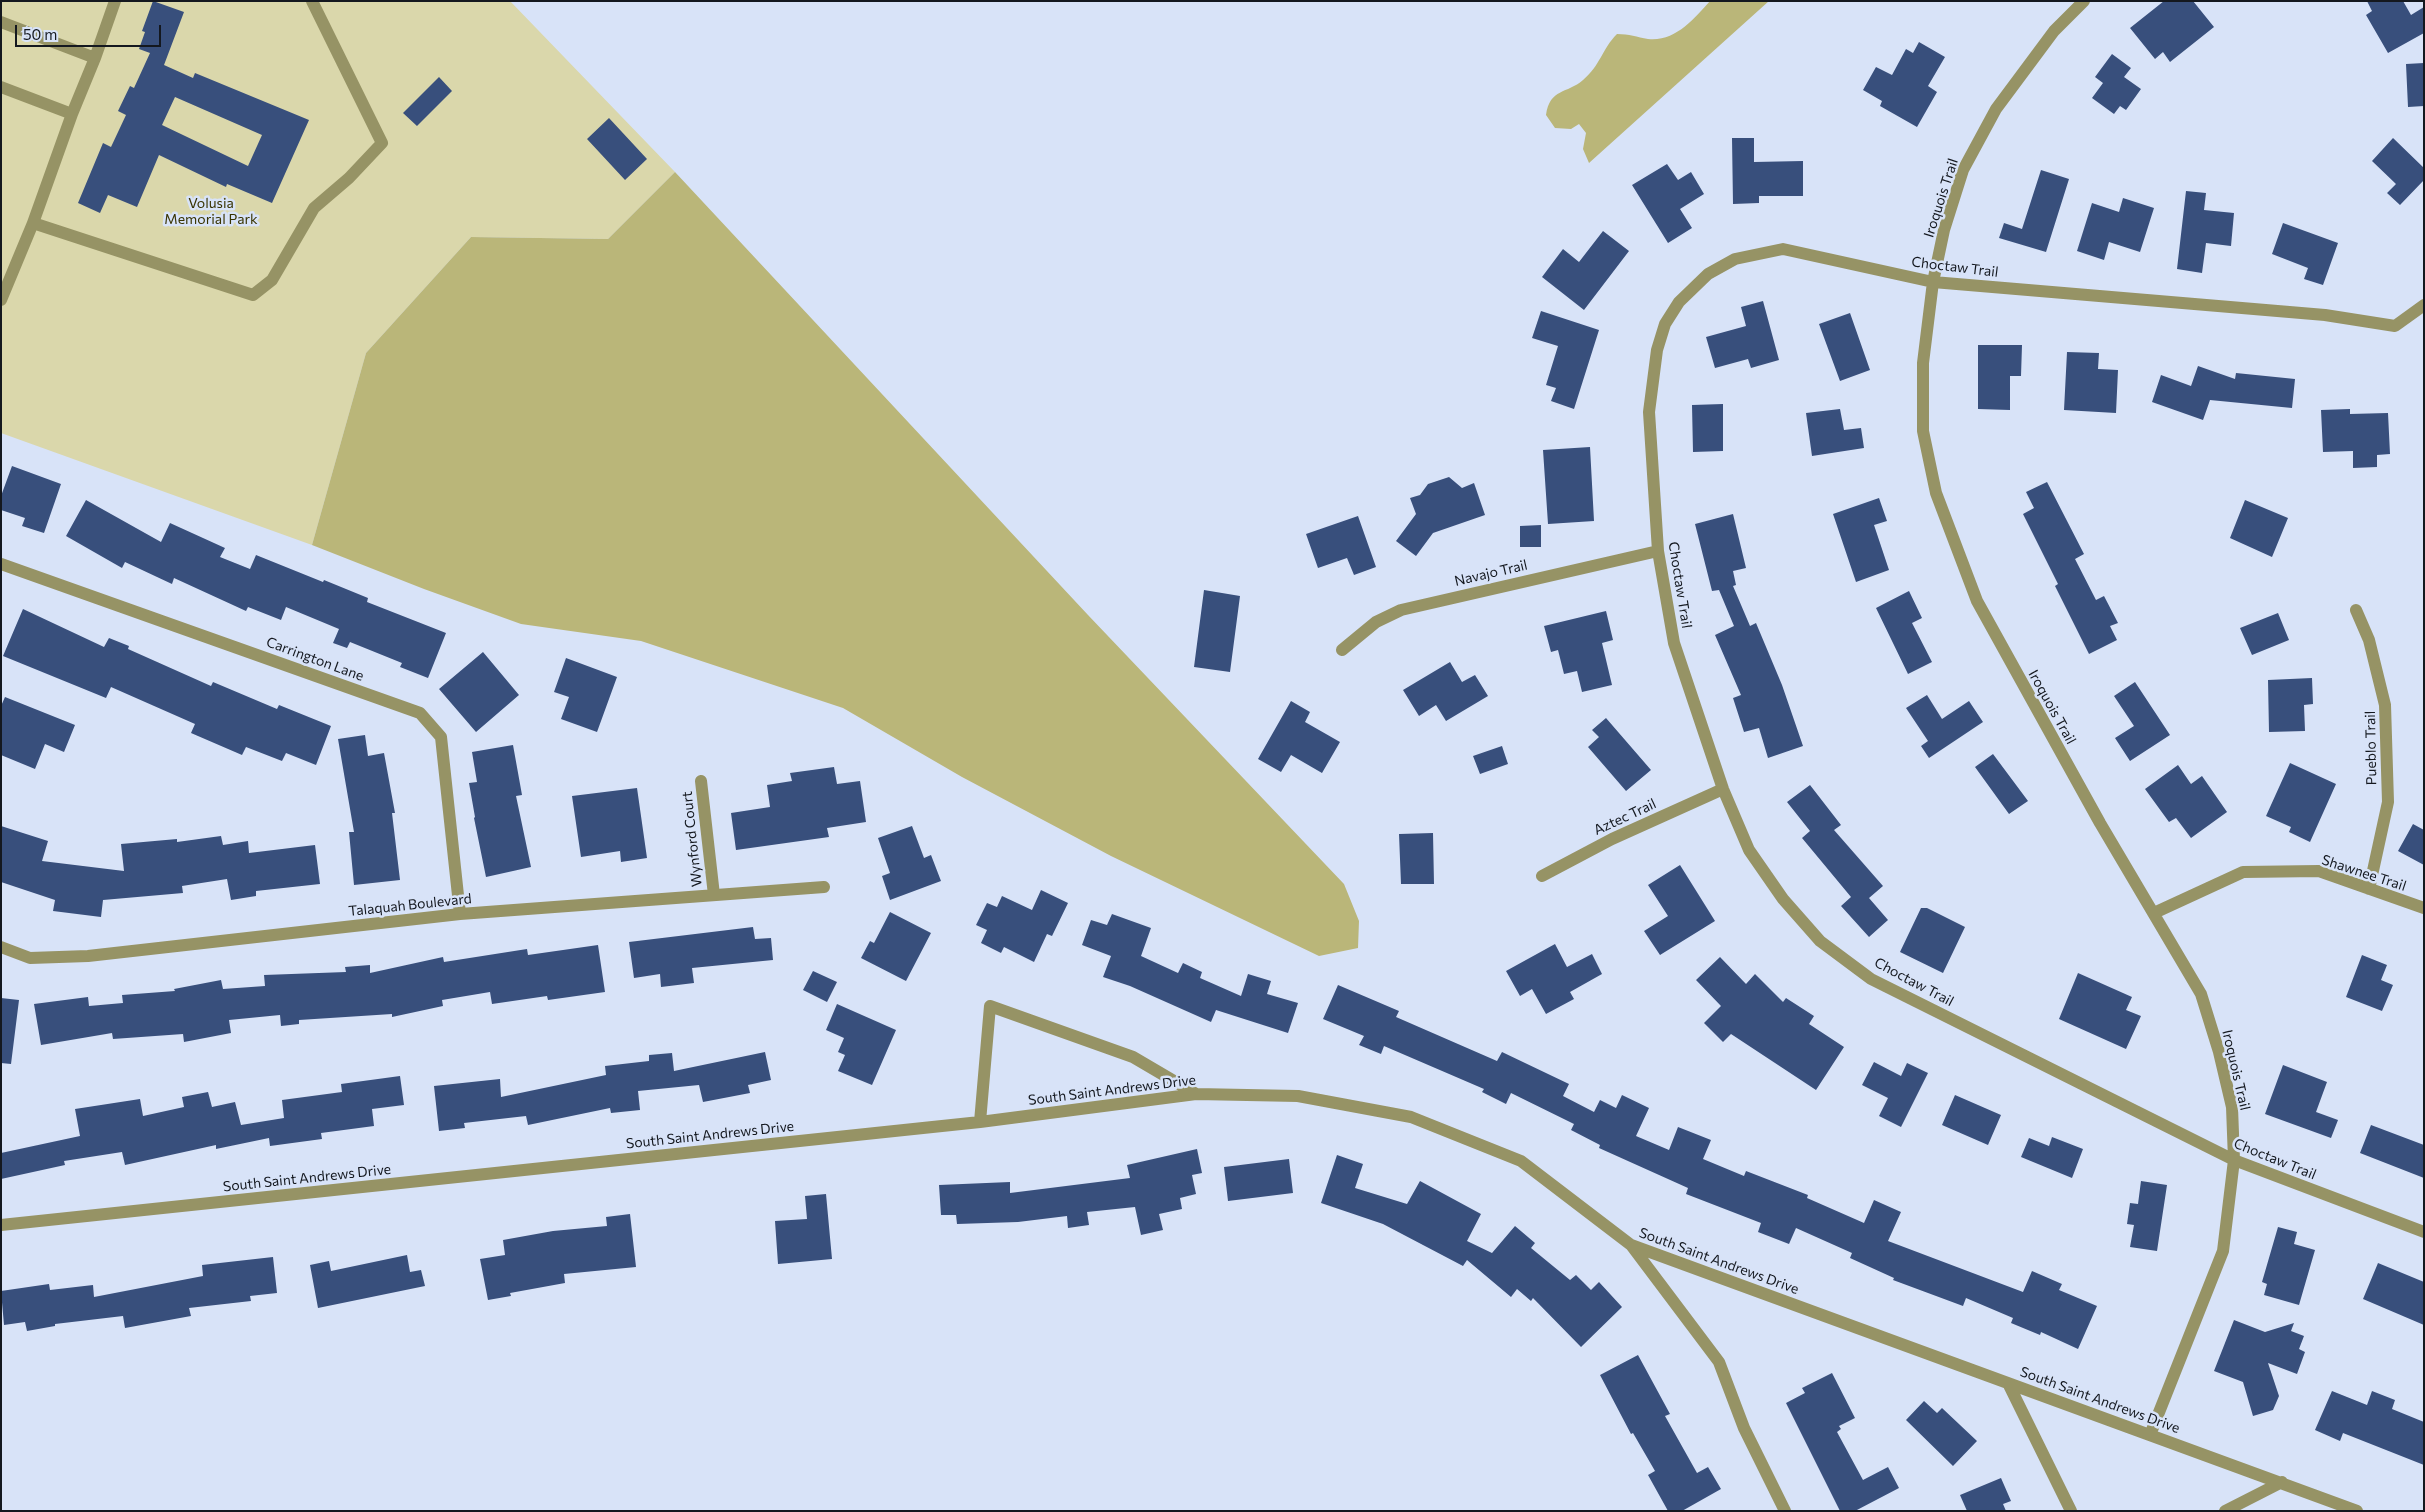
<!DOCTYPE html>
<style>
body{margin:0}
#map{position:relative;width:2425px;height:1512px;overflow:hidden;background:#d8e3f8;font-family:Commissioner,sans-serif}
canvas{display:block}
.frame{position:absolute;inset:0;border:2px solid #14181f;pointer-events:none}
.scale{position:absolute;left:15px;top:25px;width:146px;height:22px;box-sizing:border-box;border:2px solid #14181f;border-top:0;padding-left:6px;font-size:15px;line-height:18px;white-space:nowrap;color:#14181f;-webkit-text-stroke:4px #d8e3f8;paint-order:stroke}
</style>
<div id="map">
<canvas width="2425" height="1512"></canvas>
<div class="frame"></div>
<div class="scale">50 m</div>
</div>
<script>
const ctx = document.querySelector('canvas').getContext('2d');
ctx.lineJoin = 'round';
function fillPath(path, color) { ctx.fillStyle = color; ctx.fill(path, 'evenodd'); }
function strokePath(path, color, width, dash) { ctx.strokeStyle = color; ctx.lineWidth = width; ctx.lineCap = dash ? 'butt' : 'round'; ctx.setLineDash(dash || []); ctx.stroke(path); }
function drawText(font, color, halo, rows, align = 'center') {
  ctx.font = font + ' Commissioner,sans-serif'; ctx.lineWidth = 5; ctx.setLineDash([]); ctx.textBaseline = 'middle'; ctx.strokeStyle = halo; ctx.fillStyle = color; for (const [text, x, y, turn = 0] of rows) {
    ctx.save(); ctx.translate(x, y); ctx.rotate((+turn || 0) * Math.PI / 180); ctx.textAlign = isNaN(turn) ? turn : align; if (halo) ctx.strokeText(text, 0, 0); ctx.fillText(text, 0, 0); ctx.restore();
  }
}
const green = new Path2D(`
 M 1,1 L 510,1 L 675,172 L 608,239 L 471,237 L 366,353 L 312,545 L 1,433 Z`);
const forest = new Path2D(`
 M 1710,1 L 1769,1 L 1589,163 L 1583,149 L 1586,133 L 1579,124 L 1571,129 L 1555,128 L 1546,115 C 1550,88 1567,94 1583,80 C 1600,66 1602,49 1617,34 C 1629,34 1637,37 1648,39 C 1675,42 1694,19 1710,1 Z
 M 675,172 L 1088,615 L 1344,884 L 1359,921 L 1358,948 L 1319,956 L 1111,856 L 962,777 L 843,708 L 641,641 L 521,624 L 424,589 L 312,545 L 366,353 L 471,237 L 608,239 Z`);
const building = new Path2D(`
 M 153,1 L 184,12 L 164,65 L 193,78 L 195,73 L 309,120 L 272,203 L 227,184 L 226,187 L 159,155 L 137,207 L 108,195 L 100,213 L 78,203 L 103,143 L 111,147 L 126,115 L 118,111 L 130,86 L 134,88 L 150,53 L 139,49 L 145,32 L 142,31 ZM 175,97 L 262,135 L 248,166 L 162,125 Z
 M 2164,1 L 2193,1 L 2214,27 L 2170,62 L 2163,52 L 2155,59 L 2130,28 Z
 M 2367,1 L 2403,1 L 2411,15 L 2424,7 L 2424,33 L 2388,53 L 2366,15 L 2372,11 Z
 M 1919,42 L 1945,57 L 1928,86 L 1937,92 L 1917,127 L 1880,106 L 1882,101 L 1863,90 L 1876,67 L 1892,75 L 1906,49 L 1913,53 Z
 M 2112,54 L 2131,68 L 2124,77 L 2141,89 L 2126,110 L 2120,106 L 2114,114 L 2092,98 L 2103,83 L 2095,77 Z
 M 2424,63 L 2424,106 L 2408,107 L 2406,64 Z
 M 439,77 L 452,91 L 417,126 L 403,113 Z
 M 609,118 L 647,159 L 625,180 L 587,139 Z
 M 1732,138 L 1754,138 L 1754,162 L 1803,161 L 1803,196 L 1759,196 L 1759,203 L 1733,204 Z
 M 2393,138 L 2424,168 L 2424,180 L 2400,205 L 2387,193 L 2396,184 L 2372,161 Z
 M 1667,164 L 1678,180 L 1691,172 L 1704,194 L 1680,209 L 1692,228 L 1668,243 L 1632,185 Z
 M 2041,170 L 2069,179 L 2046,252 L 1999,238 L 2004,223 L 2022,229 Z
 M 2186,191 L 2206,193 L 2204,210 L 2234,213 L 2231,246 L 2206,243 L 2202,273 L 2177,269 Z
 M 2123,198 L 2154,208 L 2140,252 L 2109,242 L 2104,260 L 2077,251 L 2092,203 L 2119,212 Z
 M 2283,223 L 2338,243 L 2323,285 L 2304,279 L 2308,268 L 2272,254 Z
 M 1603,231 L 1629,251 L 1584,310 L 1542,277 L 1563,249 L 1579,262 Z
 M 1763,301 L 1779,360 L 1751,368 L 1748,359 L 1715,368 L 1706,337 L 1746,326 L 1741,307 Z
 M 1541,311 L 1599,330 L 1574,409 L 1551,401 L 1556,388 L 1546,385 L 1558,346 L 1532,338 Z
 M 1850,313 L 1870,370 L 1840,381 L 1819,324 Z
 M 1978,345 L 2022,345 L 2021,376 L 2010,376 L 2010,410 L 1978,409 Z
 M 2067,352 L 2099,353 L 2098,369 L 2118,370 L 2116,413 L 2064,410 Z
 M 2198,366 L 2235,379 L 2236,373 L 2295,379 L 2292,408 L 2210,400 L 2203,420 L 2152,402 L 2161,375 L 2191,386 Z
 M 1723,404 L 1723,451 L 1693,452 L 1692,405 Z
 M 1840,409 L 1844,430 L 1861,428 L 1864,448 L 1812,456 L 1806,413 Z
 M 2350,409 L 2350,414 L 2388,413 L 2390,454 L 2377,455 L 2377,467 L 2353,468 L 2353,451 L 2323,452 L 2321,410 Z
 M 1590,447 L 1594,521 L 1548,524 L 1543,450 Z
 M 12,466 L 61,484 L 44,533 L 22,526 L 25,518 L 1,510 L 1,496 Z
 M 1449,477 L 1462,488 L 1474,483 L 1485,515 L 1433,533 L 1416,556 L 1396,541 L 1416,514 L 1410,498 L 1420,495 L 1428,484 Z
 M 2047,482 L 2084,554 L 2075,559 L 2096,600 L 2104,596 L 2118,623 L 2110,626 L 2117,640 L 2089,654 L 2055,586 L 2058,584 L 2023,514 L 2034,508 L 2026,492 Z
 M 1879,498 L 1887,521 L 1874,525 L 1889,570 L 1856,582 L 1833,514 Z
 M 86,500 L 161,542 L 170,523 L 225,548 L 220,557 L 250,569 L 256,555 L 323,582 L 324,580 L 368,598 L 367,602 L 446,633 L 428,678 L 400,667 L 402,663 L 350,642 L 347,648 L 333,643 L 339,629 L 286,607 L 281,620 L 248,607 L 246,611 L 174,578 L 172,584 L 125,562 L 122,568 L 66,536 Z
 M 2245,500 L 2288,518 L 2272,557 L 2230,538 Z
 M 1733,514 L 1746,568 L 1733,571 L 1736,585 L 1733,586 L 1750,626 L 1756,623 L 1782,685 L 1803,746 L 1768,758 L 1759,728 L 1744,732 L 1733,698 L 1741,695 L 1715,635 L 1734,626 L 1719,590 L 1712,591 L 1695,524 Z
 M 1358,516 L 1376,567 L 1354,575 L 1347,558 L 1318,568 L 1306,534 Z
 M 1541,525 L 1541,547 L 1520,547 L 1520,526 Z
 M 1204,590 L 1240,596 L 1230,672 L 1194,667 Z
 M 1909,591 L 1922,618 L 1912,623 L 1932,662 L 1908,674 L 1876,608 Z
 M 23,609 L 104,647 L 109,638 L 129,646 L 128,649 L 211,686 L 213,682 L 277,709 L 279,705 L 331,726 L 316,765 L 286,753 L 282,761 L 246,747 L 242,755 L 191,733 L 195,724 L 111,687 L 106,698 L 3,656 Z
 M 1606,611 L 1613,640 L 1602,643 L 1612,685 L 1582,692 L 1577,671 L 1564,674 L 1558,650 L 1551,652 L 1544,626 Z
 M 2278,613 L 2289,640 L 2252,655 L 2240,628 Z
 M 483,652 L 519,695 L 476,732 L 439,689 Z
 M 566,658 L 617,677 L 597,732 L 561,719 L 569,697 L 554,692 Z
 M 1450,662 L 1462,682 L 1475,675 L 1488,696 L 1446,721 L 1436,705 L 1419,716 L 1403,690 Z
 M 2312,678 L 2313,704 L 2304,705 L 2305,731 L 2269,732 L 2268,680 Z
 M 2135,682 L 2170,735 L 2130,761 L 2115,738 L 2134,726 L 2114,696 Z
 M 1927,695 L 1942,719 L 1969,701 L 1983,722 L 1929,758 L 1921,746 L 1928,741 L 1906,708 Z
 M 5,697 L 75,725 L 64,752 L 45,744 L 35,769 L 1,755 L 1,706 Z
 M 1291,701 L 1310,712 L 1305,722 L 1340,742 L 1322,773 L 1291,755 L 1281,772 L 1258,759 Z
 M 1606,718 L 1651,770 L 1626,791 L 1588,747 L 1599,737 L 1592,730 Z
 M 365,735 L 368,756 L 384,753 L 395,813 L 392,813 L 400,880 L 354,885 L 349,832 L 354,832 L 338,739 Z
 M 513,745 L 522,795 L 516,796 L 531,867 L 486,877 L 474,818 L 475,817 L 469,783 L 477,782 L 472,752 Z
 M 1502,746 L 1508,764 L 1480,774 L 1473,756 Z
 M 1993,754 L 2028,801 L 2009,814 L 1975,767 Z
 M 2290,763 L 2336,784 L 2310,842 L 2289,832 L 2291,827 L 2266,816 Z
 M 2178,765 L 2191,784 L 2202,776 L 2227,812 L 2191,838 L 2176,818 L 2169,822 L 2145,789 Z
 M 834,767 L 837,784 L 860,781 L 866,822 L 827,828 L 829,837 L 736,850 L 731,813 L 770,807 L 767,785 L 792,781 L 790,773 Z
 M 1810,785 L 1841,825 L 1834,830 L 1883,886 L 1869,898 L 1888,920 L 1869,937 L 1841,906 L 1851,897 L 1802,838 L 1810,831 L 1787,802 Z
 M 637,788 L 647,858 L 621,862 L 620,851 L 581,857 L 572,796 Z
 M 2413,824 L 2424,830 L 2424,865 L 2398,851 Z
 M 1,826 L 48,841 L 42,861 L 124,871 L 121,844 L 177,839 L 177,842 L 221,836 L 223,845 L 248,841 L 249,853 L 315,845 L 320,884 L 256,891 L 256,896 L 231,900 L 227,879 L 182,886 L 183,893 L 103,900 L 101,917 L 53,911 L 55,900 L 1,882 Z
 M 912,826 L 924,858 L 931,855 L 941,881 L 890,900 L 882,876 L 890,873 L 878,838 Z
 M 1433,833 L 1434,884 L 1401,884 L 1399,834 Z
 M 1680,865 L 1715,921 L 1660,955 L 1644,931 L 1668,916 L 1648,885 Z
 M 1041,890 L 1068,903 L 1052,936 L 1047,934 L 1034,962 L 1004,947 L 1001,953 L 981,943 L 987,930 L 976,925 L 987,903 L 997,907 L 1002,896 L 1032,910 Z
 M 1921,908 L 1927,908 L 1965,927 L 1943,973 L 1900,952 Z
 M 890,912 L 931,933 L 906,981 L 861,958 L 870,941 L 874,943 Z
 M 1112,914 L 1151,928 L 1141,956 L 1178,973 L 1183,963 L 1202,972 L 1200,978 L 1241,996 L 1248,974 L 1271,981 L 1267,994 L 1298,1003 L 1288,1033 L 1216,1010 L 1211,1022 L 1130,986 L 1103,977 L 1111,956 L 1082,945 L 1091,920 L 1107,925 Z
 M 753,927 L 755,939 L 771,938 L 773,960 L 692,968 L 694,983 L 661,987 L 660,974 L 634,978 L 629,942 Z
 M 1555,944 L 1567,967 L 1592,954 L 1602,974 L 1570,992 L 1574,999 L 1546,1014 L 1532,989 L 1520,996 L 1506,971 Z
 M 598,945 L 605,992 L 548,1000 L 547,996 L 492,1004 L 490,992 L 442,1000 L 443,1006 L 392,1017 L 392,1014 L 299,1020 L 299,1024 L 281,1026 L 280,1015 L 229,1020 L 231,1033 L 184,1042 L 183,1034 L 113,1039 L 112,1033 L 41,1045 L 34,1004 L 88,997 L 89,1006 L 123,1003 L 122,995 L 175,991 L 174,989 L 221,980 L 223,989 L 265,986 L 264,975 L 346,972 L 345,967 L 370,965 L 370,973 L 443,957 L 444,962 L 527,949 L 528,955 Z
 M 2362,955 L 2387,965 L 2381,980 L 2393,985 L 2382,1011 L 2346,997 Z
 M 1720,957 L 1746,984 L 1755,974 L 1783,1002 L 1786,998 L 1814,1016 L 1809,1024 L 1844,1047 L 1816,1090 L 1731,1034 L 1723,1042 L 1704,1023 L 1721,1006 L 1696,980 Z
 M 813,971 L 837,982 L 827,1002 L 803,990 Z
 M 2078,973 L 2132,997 L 2126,1010 L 2141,1016 L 2126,1049 L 2059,1019 Z
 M 1338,985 L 1399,1011 L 1396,1017 L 1497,1061 L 1502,1052 L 1569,1084 L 1563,1096 L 1594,1112 L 1600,1100 L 1616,1108 L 1622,1095 L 1649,1108 L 1636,1136 L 1669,1150 L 1678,1127 L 1711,1140 L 1703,1159 L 1744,1176 L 1746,1171 L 1808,1195 L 1807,1198 L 1864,1223 L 1874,1200 L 1901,1212 L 1888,1241 L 2023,1292 L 2032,1271 L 2062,1284 L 2059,1290 L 2097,1306 L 2078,1349 L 2041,1332 L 2040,1335 L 2011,1323 L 2013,1318 L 1966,1298 L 1963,1306 L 1893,1280 L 1894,1278 L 1850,1258 L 1852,1253 L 1796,1228 L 1789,1244 L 1758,1232 L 1761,1223 L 1686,1194 L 1688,1188 L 1599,1148 L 1600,1145 L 1571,1130 L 1574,1124 L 1511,1093 L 1506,1104 L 1482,1092 L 1484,1089 L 1384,1046 L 1381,1054 L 1359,1045 L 1364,1036 L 1323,1019 Z
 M 1,998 L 19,1000 L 11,1064 L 1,1063 Z
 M 837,1004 L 896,1030 L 872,1085 L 838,1071 L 845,1055 L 838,1052 L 844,1038 L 826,1030 Z
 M 765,1052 L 771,1080 L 748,1085 L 750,1093 L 703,1102 L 699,1085 L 638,1091 L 640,1110 L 611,1113 L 610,1108 L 528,1125 L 526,1116 L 464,1123 L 465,1128 L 439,1131 L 434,1086 L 500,1079 L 501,1097 L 606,1075 L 605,1066 L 649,1061 L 649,1055 L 672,1053 L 674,1071 Z
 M 1874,1062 L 1901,1076 L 1907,1063 L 1928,1073 L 1901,1127 L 1879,1116 L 1888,1098 L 1862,1085 Z
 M 2283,1065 L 2327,1082 L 2316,1112 L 2338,1120 L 2331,1138 L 2265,1114 Z
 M 400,1076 L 404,1105 L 372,1109 L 374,1126 L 321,1133 L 322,1139 L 270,1146 L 269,1138 L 216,1149 L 216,1145 L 125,1165 L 122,1152 L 64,1161 L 65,1165 L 1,1179 L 1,1153 L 80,1136 L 75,1109 L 140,1099 L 143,1116 L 184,1107 L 182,1097 L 208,1092 L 212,1107 L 235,1102 L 241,1125 L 284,1118 L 282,1100 L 342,1092 L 341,1084 Z
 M 1955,1095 L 2001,1115 L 1988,1145 L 1942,1125 Z
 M 2371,1125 L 2424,1145 L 2424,1178 L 2360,1153 Z
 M 2052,1137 L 2083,1149 L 2072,1178 L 2021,1157 L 2029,1138 L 2049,1146 Z
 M 1197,1149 L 1202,1173 L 1192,1175 L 1196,1194 L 1180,1198 L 1182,1209 L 1159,1214 L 1163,1230 L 1141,1235 L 1135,1207 L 1087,1212 L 1089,1225 L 1068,1228 L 1067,1216 L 1018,1222 L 957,1224 L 956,1215 L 941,1215 L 939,1185 L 1010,1182 L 1010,1193 L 1130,1178 L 1127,1165 Z
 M 1337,1155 L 1363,1164 L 1355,1188 L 1407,1204 L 1420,1181 L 1481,1214 L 1467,1241 L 1492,1253 L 1515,1226 L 1535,1243 L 1531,1248 L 1570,1280 L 1576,1275 L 1591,1290 L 1599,1282 L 1622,1307 L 1581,1347 L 1533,1298 L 1531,1301 L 1517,1289 L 1511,1297 L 1467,1260 L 1463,1266 L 1383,1224 L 1321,1203 Z
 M 1289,1159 L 1293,1193 L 1228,1201 L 1224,1167 Z
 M 2141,1181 L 2167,1185 L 2157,1251 L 2130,1247 L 2134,1225 L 2127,1224 L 2130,1203 L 2138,1204 Z
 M 826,1194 L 832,1259 L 778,1264 L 775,1221 L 807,1219 L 805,1196 Z
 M 630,1214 L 636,1267 L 564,1274 L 565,1283 L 510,1293 L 511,1296 L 488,1300 L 480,1259 L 505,1255 L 503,1240 L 553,1231 L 607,1226 L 606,1217 Z
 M 2278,1227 L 2297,1232 L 2294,1244 L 2315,1250 L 2299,1305 L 2264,1295 L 2267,1284 L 2262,1282 Z
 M 407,1255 L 410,1272 L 421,1270 L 425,1286 L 318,1308 L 310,1265 L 329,1261 L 331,1271 Z
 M 273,1257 L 277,1293 L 250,1296 L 251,1301 L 189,1308 L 191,1316 L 125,1328 L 123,1316 L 55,1324 L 55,1326 L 27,1331 L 25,1322 L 4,1325 L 1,1291 L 49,1284 L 50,1290 L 93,1285 L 94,1297 L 203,1276 L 202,1265 Z
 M 2378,1263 L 2424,1282 L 2424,1325 L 2363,1299 Z
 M 2234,1320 L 2265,1332 L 2294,1323 L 2291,1331 L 2304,1336 L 2299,1349 L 2305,1352 L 2297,1374 L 2268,1363 L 2279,1396 L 2273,1410 L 2253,1416 L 2243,1382 L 2214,1371 Z
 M 1638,1355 L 1670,1414 L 1665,1416 L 1697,1473 L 1708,1467 L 1721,1489 L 1682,1511 L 1668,1511 L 1648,1475 L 1655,1471 L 1633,1433 L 1631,1434 L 1600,1375 Z
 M 1832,1373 L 1855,1418 L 1839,1426 L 1841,1429 L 1837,1432 L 1863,1480 L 1888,1467 L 1899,1488 L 1855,1511 L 1840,1511 L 1786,1403 L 1805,1393 L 1802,1388 Z
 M 2332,1391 L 2367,1405 L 2372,1391 L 2395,1400 L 2392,1409 L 2424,1422 L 2424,1465 L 2343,1433 L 2340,1441 L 2315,1430 Z
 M 1924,1401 L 1937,1413 L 1942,1408 L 1977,1441 L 1953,1466 L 1906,1420 Z
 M 2001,1478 L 2011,1501 L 2003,1504 L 2006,1511 L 1967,1511 L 1960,1495 Z`);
const minor = new Path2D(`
 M 2084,1 L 2054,31 L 1996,109 L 1963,170 L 1944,230 L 1933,282 L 1923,363 L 1923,431 L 1936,493 L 1977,601 L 2100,823 L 2201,994 L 2219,1052 L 2232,1107 L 2234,1160 L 2223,1251 L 2150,1435
 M 1,22 L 95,58 L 72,114 L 1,87
 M 95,58 L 115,1
 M 72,114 L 33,223 L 253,295 L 272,280 L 314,208 L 349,178 L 382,143 L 312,1
 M 1,300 L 33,223
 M 2424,305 L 2395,326 L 2325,315 L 1933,282 L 1783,249 L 1735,259 L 1708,274 L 1679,302 L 1665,324 L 1657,350 L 1649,412 L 1658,551 L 1674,643 L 1723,789 L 1749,850 L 1783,899 L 1820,941 L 1871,979 L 2234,1160 L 2424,1232
 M 1,564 L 420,713 L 441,737 L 460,914
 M 2356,610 L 2369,640 L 2385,705 L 2388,802 L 2369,889
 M 1342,650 L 1376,622 L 1401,610 L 1658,551
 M 701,781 L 714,895
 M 1542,876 L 1612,839 L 1723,789
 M 2154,913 L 2243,872 L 2319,871 L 2424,908
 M 1,947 L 30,958 L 88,956 L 460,914 L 824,887
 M 980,1122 L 990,1006 L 1133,1057 L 1196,1094
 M 1,1225 L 980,1122 L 1196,1094 L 1298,1096 L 1411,1117 L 1521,1161 L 1631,1245 L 2357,1511
 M 1631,1245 L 1719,1362 L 1744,1428 L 1785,1511
 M 2008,1383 L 2071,1511
 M 2225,1511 L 2282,1482`);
const streetNames = [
 ["Iroquois Trail",1941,198,-72],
 ["Choctaw Trail",1955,267,7],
 ["Navajo Trail",1491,573,-13],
 ["Choctaw Trail",1680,585,81],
 ["Carrington Lane",315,659,20],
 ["Iroquois Trail",2052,707,61],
 ["Pueblo Trail",2371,748,-91],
 ["Aztec Trail",1625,817,-25],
 ["Wynford Court",692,839,-96],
 ["Shawnee Trail",2364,873,18],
 ["Talaquah Boulevard",410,905,-6],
 ["Choctaw Trail",1914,982,28],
 ["Iroquois Trail",2236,1070,77],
 ["South Saint Andrews Drive",1112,1090,-7],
 ["South Saint Andrews Drive",710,1135,-6],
 ["Choctaw Trail",2275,1159,22],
 ["South Saint Andrews Drive",307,1178,-6],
 ["South Saint Andrews Drive",1719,1261,20],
 ["South Saint Andrews Drive",2100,1400,20]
];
const parkNames = [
 ["Volusia",211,203],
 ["Memorial Park",211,219]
];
fillPath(green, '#dad7ab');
fillPath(forest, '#bab679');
fillPath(building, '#384f7c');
strokePath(minor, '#969365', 12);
drawText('14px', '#14181f', '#d8e3f8', streetNames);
drawText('14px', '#383301', '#d8e3f8', parkNames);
</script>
